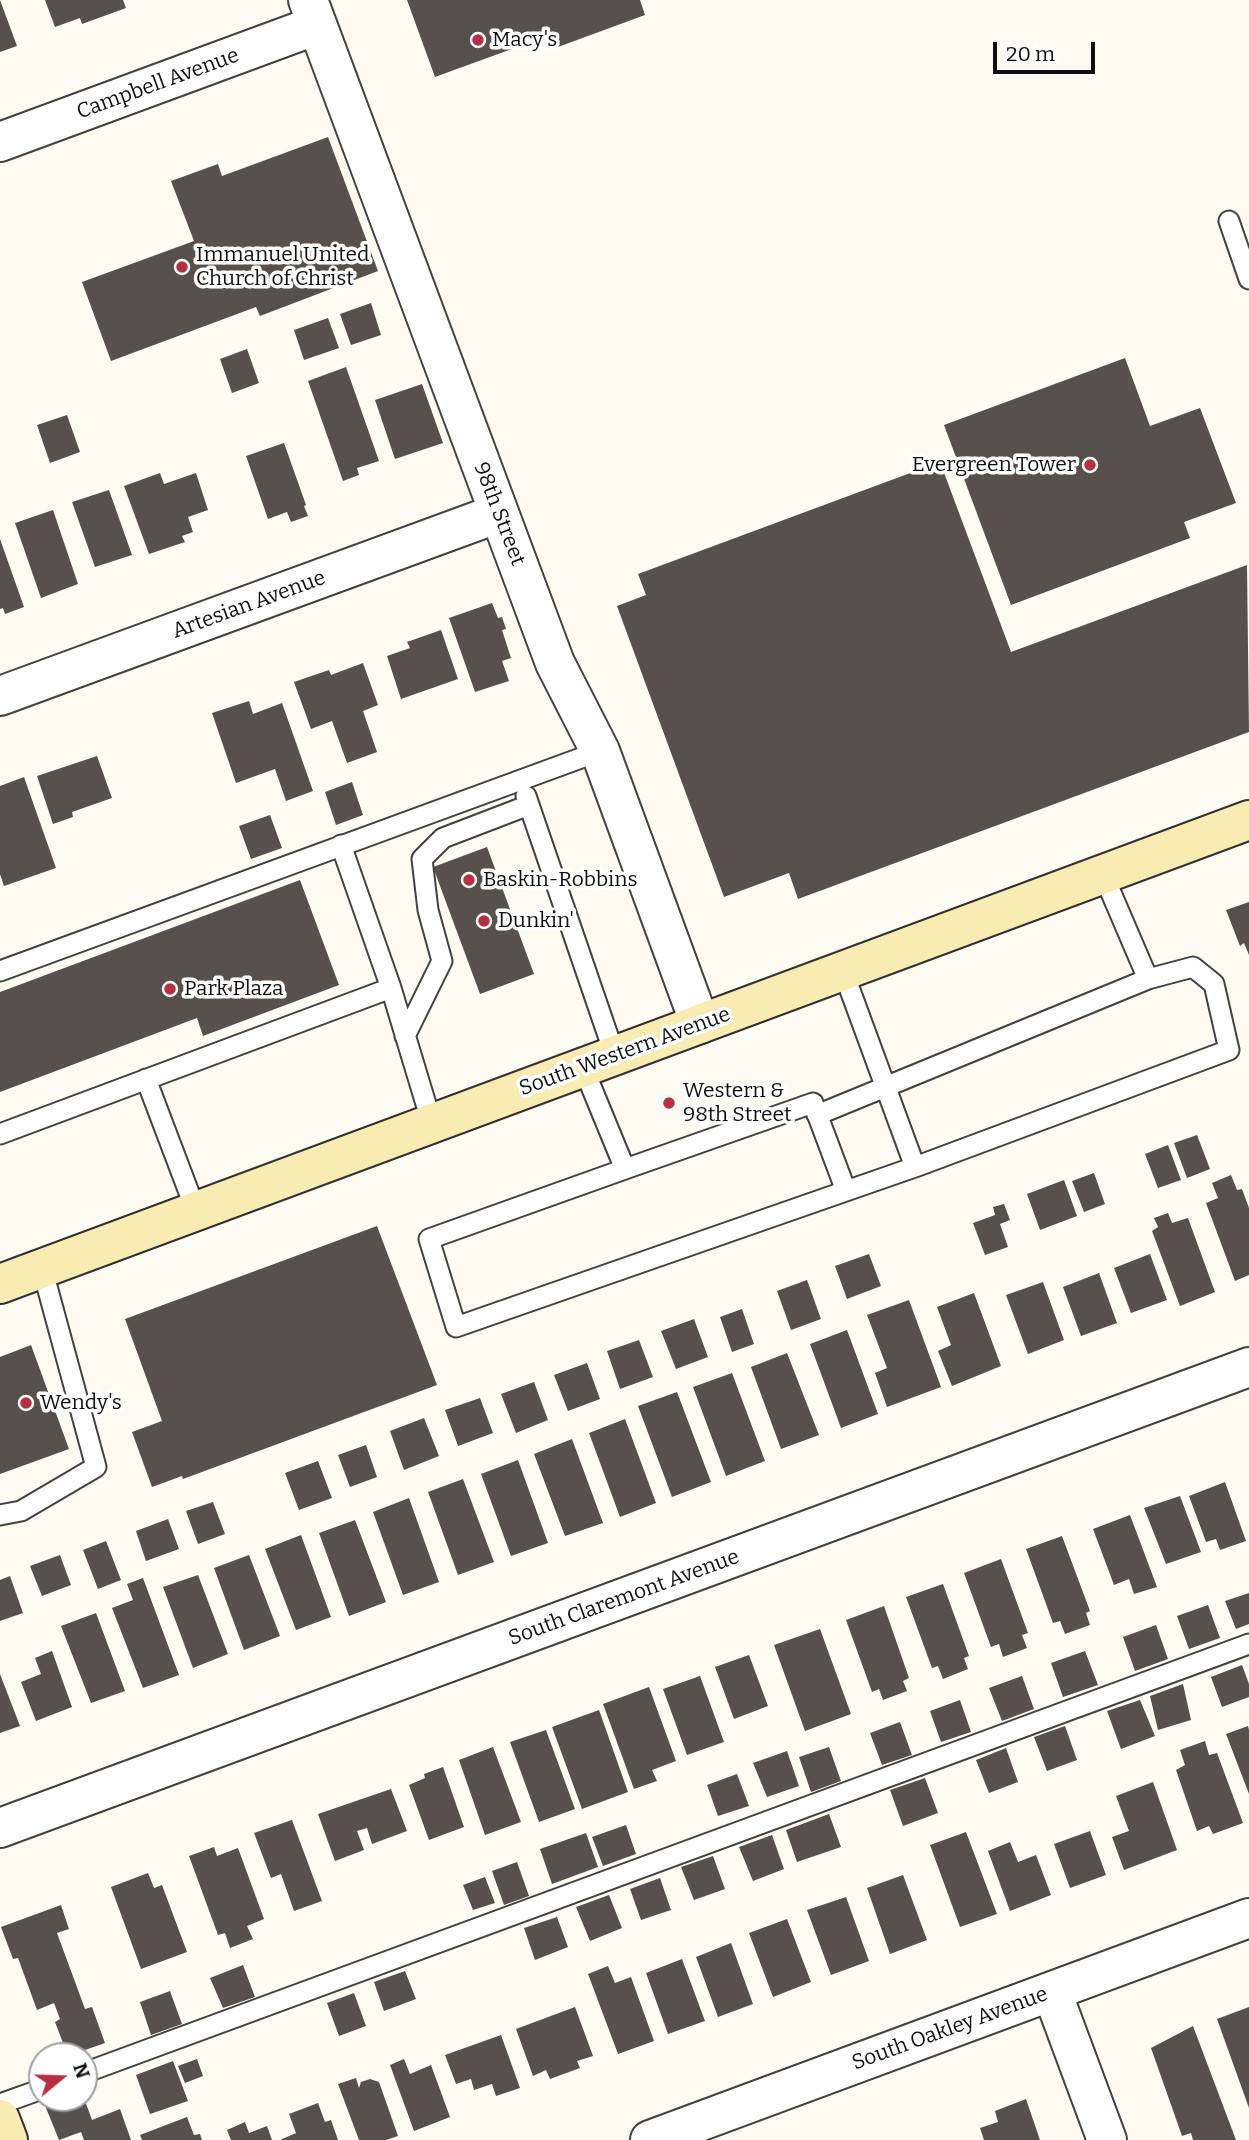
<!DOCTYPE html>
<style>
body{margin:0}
#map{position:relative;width:1249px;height:2140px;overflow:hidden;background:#fefbf3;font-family:Bitter,serif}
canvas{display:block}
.north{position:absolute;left:28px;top:2042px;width:70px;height:70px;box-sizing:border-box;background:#fff;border:2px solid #9f9f9f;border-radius:50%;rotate:71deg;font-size:19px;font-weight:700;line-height:28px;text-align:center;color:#0f0f0f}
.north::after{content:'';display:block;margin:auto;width:24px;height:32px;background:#b73041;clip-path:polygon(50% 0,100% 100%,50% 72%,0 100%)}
.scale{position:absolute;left:993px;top:42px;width:102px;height:32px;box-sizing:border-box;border:4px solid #0f0f0f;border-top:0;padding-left:9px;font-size:21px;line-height:24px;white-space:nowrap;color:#0f0f0f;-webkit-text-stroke:5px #fff;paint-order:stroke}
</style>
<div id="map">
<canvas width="1249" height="2140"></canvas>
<div class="north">N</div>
<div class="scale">20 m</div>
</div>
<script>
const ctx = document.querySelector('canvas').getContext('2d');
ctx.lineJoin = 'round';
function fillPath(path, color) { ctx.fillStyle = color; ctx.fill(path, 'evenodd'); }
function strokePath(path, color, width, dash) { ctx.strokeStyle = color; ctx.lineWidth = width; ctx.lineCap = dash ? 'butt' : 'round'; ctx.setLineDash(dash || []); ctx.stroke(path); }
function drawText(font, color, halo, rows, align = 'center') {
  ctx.font = font + ' Bitter,serif'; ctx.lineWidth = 7; ctx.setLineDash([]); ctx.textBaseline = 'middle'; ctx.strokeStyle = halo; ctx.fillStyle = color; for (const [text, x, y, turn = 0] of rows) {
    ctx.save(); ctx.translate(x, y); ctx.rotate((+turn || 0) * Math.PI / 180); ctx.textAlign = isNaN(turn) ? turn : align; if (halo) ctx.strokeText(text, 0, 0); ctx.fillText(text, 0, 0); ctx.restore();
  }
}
const building = new Path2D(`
 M 0,0 L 17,46 L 0,52 Z
 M 45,0 L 123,0 L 126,8 L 82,24 L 80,18 L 55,27 Z
 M 407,0 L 640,0 L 645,15 L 558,47 L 553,34 L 435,77 Z
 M 328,137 L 378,271 L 260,316 L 256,307 L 111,361 L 82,282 L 194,241 L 171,181 L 218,164 L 222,176 Z
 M 371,303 L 381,335 L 351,345 L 340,314 Z
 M 328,318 L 339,348 L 304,360 L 294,330 Z
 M 247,349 L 259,383 L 232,393 L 220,359 Z
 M 1125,358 L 1150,426 L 1200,408 L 1236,503 L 1184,522 L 1190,538 L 1011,605 L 944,425 Z
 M 346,367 L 379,461 L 357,468 L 359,475 L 343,481 L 308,381 Z
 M 422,384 L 443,443 L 395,459 L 375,400 Z
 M 67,415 L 80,452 L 50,463 L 37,425 Z
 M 284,443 L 306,505 L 304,506 L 308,516 L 291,522 L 287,512 L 268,519 L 246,456 Z
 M 940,462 L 1011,652 L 1247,565 L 1249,732 L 798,899 L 789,873 L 724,897 L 617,606 L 646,595 L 638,574 Z
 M 160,473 L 164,484 L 196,473 L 208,510 L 188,517 L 193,532 L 182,536 L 185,542 L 149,554 L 124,486 Z
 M 109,490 L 132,555 L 95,567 L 72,502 Z
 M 53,510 L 78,584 L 41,598 L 15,523 Z
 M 0,539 L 24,607 L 5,614 L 3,608 L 0,609 Z
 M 492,603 L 498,618 L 502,617 L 506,629 L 502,630 L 511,658 L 502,661 L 509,681 L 475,692 L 449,618 Z
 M 441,630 L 458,679 L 401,699 L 387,656 L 410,648 L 407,642 Z
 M 363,663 L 378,705 L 363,711 L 377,752 L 347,763 L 332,721 L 311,729 L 294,682 L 329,670 L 331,675 Z
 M 249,701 L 253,714 L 282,703 L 313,791 L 286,801 L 275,769 L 236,783 L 212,713 Z
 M 97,756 L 112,798 L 72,812 L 73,817 L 53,824 L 37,776 Z
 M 24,777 L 56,868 L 4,886 L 0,874 L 0,786 Z
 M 352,782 L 363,815 L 336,825 L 325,792 Z
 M 270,815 L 282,848 L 251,859 L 239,826 Z
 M 487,847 L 534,974 L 480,994 L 433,867 Z
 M 300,880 L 339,985 L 203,1036 L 197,1018 L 0,1092 L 0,992 Z
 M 1249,902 L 1249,955 L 1244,943 L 1240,946 L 1226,910 Z
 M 1197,1135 L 1210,1169 L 1187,1178 L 1174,1143 Z
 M 1168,1145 L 1181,1180 L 1158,1188 L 1145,1154 Z
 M 1094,1173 L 1105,1204 L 1084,1212 L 1072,1181 Z
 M 1231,1175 L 1237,1190 L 1242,1189 L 1249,1208 L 1249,1275 L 1235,1281 L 1206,1203 L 1218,1198 L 1212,1183 Z
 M 1064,1180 L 1077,1216 L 1040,1230 L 1027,1194 Z
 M 1004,1204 L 1010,1220 L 1000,1224 L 1008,1247 L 985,1255 L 973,1223 L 995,1215 L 993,1207 Z
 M 1168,1213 L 1172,1223 L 1188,1218 L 1215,1292 L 1180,1306 L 1152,1231 L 1158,1227 L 1154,1218 Z
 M 377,1226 L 437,1385 L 183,1479 L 182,1476 L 152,1487 L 132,1432 L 162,1421 L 125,1319 Z
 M 869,1254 L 881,1286 L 847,1299 L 835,1266 Z
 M 1150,1254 L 1167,1300 L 1131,1313 L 1114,1268 Z
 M 1099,1273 L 1117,1323 L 1081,1336 L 1063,1287 Z
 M 807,1280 L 821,1319 L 791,1330 L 777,1291 Z
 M 1043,1282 L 1064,1340 L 1028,1354 L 1006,1295 Z
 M 974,1293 L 1001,1366 L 952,1386 L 938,1351 L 951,1345 L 937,1307 Z
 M 909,1300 L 941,1387 L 887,1407 L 875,1373 L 887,1368 L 867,1315 Z
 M 742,1309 L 754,1344 L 732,1352 L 720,1317 Z
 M 694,1319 L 708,1357 L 676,1369 L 661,1331 Z
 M 847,1330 L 878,1414 L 841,1428 L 810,1344 Z
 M 639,1340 L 653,1377 L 620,1389 L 607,1351 Z
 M 31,1345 L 69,1449 L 0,1474 L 0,1357 Z
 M 787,1353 L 819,1435 L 781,1449 L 751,1367 Z
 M 587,1363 L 600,1399 L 568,1411 L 554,1375 Z
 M 732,1373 L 765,1461 L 726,1476 L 693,1387 Z
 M 534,1382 L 548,1420 L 516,1433 L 501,1394 Z
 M 677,1392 L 711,1482 L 672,1497 L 638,1406 Z
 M 480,1398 L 493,1433 L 458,1446 L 445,1410 Z
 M 424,1418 L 439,1456 L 404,1470 L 390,1431 Z
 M 625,1419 L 656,1503 L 620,1517 L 589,1433 Z
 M 572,1439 L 603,1523 L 565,1536 L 534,1454 Z
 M 366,1445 L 377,1477 L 350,1487 L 338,1455 Z
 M 518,1460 L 548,1543 L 511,1556 L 481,1474 Z
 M 318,1461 L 332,1498 L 299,1510 L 285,1473 Z
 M 463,1479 L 494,1562 L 458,1575 L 428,1492 Z
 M 1225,1482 L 1246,1541 L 1220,1550 L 1216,1539 L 1206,1542 L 1189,1496 Z
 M 1180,1496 L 1201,1552 L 1166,1564 L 1144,1508 Z
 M 409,1498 L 439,1582 L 403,1595 L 373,1512 Z
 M 213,1502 L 225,1534 L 198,1544 L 186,1511 Z
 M 1130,1515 L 1157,1587 L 1134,1594 L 1129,1579 L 1114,1585 L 1093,1529 Z
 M 168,1519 L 179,1549 L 146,1561 L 136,1531 Z
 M 355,1520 L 386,1602 L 349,1616 L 319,1533 Z
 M 301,1535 L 331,1617 L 296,1630 L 265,1549 Z
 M 1062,1536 L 1090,1611 L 1086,1613 L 1090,1625 L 1065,1634 L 1060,1621 L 1053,1623 L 1026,1549 Z
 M 106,1541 L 121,1580 L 98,1589 L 83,1550 Z
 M 60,1555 L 71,1585 L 42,1596 L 30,1566 Z
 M 249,1555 L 280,1636 L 244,1650 L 214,1568 Z
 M 1001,1559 L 1028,1633 L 1022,1635 L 1027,1648 L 1003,1657 L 999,1644 L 991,1647 L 964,1573 Z
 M 198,1575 L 228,1654 L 193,1668 L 163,1587 Z
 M 10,1576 L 23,1613 L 0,1621 L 0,1580 Z
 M 143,1578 L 179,1675 L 143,1688 L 112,1608 L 133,1600 L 127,1584 Z
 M 943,1584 L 969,1656 L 964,1658 L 968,1669 L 943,1679 L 938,1666 L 932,1668 L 906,1597 Z
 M 1249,1593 L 1249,1624 L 1236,1629 L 1225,1601 Z
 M 1208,1605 L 1220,1638 L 1189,1649 L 1177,1616 Z
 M 884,1606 L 909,1678 L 903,1681 L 907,1691 L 883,1700 L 879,1689 L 872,1692 L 846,1620 Z
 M 96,1613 L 125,1691 L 91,1703 L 61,1626 Z
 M 1156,1625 L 1168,1659 L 1135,1671 L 1123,1637 Z
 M 820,1629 L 851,1714 L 805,1731 L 774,1645 Z
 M 52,1651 L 72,1707 L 36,1721 L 21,1682 L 41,1674 L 35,1658 Z
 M 1085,1651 L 1098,1685 L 1063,1697 L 1051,1663 Z
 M 749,1655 L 768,1706 L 734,1719 L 715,1667 Z
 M 1242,1665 L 1249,1684 L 1249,1697 L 1222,1707 L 1211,1677 Z
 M 0,1674 L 20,1726 L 0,1733 Z
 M 700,1676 L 724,1742 L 687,1755 L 663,1689 Z
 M 1022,1676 L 1034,1709 L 1002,1721 L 989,1688 Z
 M 1183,1684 L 1191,1720 L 1158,1730 L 1150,1696 Z
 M 649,1687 L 676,1761 L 652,1770 L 657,1781 L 634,1789 L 603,1704 Z
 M 960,1700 L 971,1732 L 941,1742 L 930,1711 Z
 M 1140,1700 L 1155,1736 L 1121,1749 L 1107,1711 Z
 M 599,1710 L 628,1792 L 582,1809 L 552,1727 Z
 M 900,1722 L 912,1755 L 882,1765 L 870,1733 Z
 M 1065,1726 L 1077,1760 L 1047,1771 L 1034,1737 Z
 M 1248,1726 L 1249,1730 L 1249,1794 L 1226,1734 Z
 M 546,1730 L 575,1809 L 539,1822 L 510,1742 Z
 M 1205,1741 L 1209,1755 L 1217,1753 L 1243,1823 L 1213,1834 L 1209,1826 L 1197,1831 L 1176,1770 L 1185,1765 L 1180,1750 Z
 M 493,1747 L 521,1822 L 485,1835 L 459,1760 Z
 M 829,1747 L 841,1781 L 811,1792 L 799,1757 Z
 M 1006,1748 L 1018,1782 L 989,1793 L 976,1760 Z
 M 787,1751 L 799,1786 L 767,1797 L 753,1763 Z
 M 443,1767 L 464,1827 L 429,1840 L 409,1785 L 425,1778 L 424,1774 Z
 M 737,1774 L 749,1806 L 718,1816 L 707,1785 Z
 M 925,1778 L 938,1813 L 903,1826 L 890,1790 Z
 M 1153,1782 L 1177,1850 L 1124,1870 L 1112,1837 L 1129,1831 L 1116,1796 Z
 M 391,1789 L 407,1831 L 372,1844 L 367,1828 L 357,1831 L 364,1850 L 335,1861 L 318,1814 Z
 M 829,1814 L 841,1847 L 797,1862 L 786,1830 Z
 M 292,1820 L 322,1901 L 294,1911 L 281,1874 L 271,1878 L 254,1833 Z
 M 626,1825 L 636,1854 L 603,1866 L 592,1837 Z
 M 1090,1831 L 1106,1875 L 1070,1888 L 1054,1844 Z
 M 966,1832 L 997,1914 L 960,1927 L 930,1845 Z
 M 586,1833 L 598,1867 L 552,1884 L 540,1849 Z
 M 772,1835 L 784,1869 L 753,1881 L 739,1847 Z
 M 1010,1842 L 1018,1862 L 1036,1855 L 1051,1895 L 1010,1911 L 988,1851 Z
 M 214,1847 L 217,1856 L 238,1848 L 264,1919 L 247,1926 L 253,1939 L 230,1948 L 225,1933 L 218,1935 L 189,1856 Z
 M 713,1856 L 725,1889 L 694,1900 L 681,1867 Z
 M 517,1862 L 529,1896 L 504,1905 L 492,1871 Z
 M 148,1873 L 154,1888 L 162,1885 L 187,1952 L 141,1969 L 111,1887 Z
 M 903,1875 L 927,1940 L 890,1954 L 867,1888 Z
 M 485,1877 L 495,1903 L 473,1910 L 463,1885 Z
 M 660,1878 L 671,1910 L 641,1920 L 630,1889 Z
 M 609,1895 L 622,1928 L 590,1941 L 576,1907 Z
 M 846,1897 L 869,1961 L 831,1975 L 807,1910 Z
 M 61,1905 L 69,1929 L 57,1933 L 85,2009 L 92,2007 L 105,2043 L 68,2056 L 55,2022 L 60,2019 L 54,2003 L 37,2010 L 18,1958 L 13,1959 L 1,1927 Z
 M 557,1917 L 568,1947 L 535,1960 L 524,1928 Z
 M 787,1919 L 811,1982 L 773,1997 L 749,1933 Z
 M 731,1943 L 753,2004 L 718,2017 L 696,1957 Z
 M 682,1959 L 705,2021 L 668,2034 L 646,1973 Z
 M 243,1965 L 255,1997 L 223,2008 L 210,1978 Z
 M 608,1966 L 615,1983 L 631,1977 L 654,2041 L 618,2054 L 588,1974 Z
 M 405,1971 L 416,1999 L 384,2011 L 374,1982 Z
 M 170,1991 L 182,2024 L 151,2035 L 140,2002 Z
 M 354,1993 L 366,2026 L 339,2036 L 327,2003 Z
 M 575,2007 L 593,2056 L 577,2061 L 580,2068 L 550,2079 L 546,2070 L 533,2076 L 516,2029 Z
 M 1249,2007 L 1249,2108 L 1217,2019 Z
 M 1193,2026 L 1236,2140 L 1193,2140 L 1191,2133 L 1182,2136 L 1151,2048 Z
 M 501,2035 L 520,2088 L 496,2096 L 492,2084 L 474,2090 L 471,2079 L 456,2084 L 445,2055 Z
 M 197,2059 L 203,2076 L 185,2083 L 178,2066 Z
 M 404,2059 L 410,2074 L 431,2065 L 450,2117 L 414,2131 L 390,2065 Z
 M 173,2061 L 188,2101 L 150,2114 L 136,2075 Z
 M 356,2078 L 359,2088 L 361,2082 L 370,2079 L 379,2082 L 398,2136 L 386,2140 L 359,2140 L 338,2084 Z
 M 58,2098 L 84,2098 L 92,2120 L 120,2109 L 131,2140 L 84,2140 L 81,2132 L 59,2140 L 44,2103 Z
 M 1026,2099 L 1040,2140 L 984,2140 L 980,2128 L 998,2122 L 995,2111 Z
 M 318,2103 L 325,2122 L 331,2120 L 338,2140 L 280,2140 L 296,2133 L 289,2114 Z
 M 187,2117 L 194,2135 L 200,2134 L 202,2140 L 142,2140 L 140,2135 Z
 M 245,2122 L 249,2133 L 267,2126 L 272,2140 L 231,2140 L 227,2130 Z`);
const lane = new Path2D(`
 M 1229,221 L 1249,279
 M 526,796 L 615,1056
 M 0,971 L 600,751
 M 843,971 L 915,1167 L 1229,1050 L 1214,984 L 1193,967 L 1148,979 L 1103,874
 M 391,988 L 432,1124
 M 405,1036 L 442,961 L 428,910 L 422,859 L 443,838 L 529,805
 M 583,1067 L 625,1169 L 813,1103 L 846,1191 L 456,1327 L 429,1239 L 625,1169
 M 146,1079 L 196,1211
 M 817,1115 L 1148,979
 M 0,1134 L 391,988 L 341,845
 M 846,1191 L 915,1167
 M 0,1515 L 21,1511 L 96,1467 L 42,1268
 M 84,2073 L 1249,1644
 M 0,2104 L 42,2089`);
const street = new Path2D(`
 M 308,0 L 555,663 L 600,751 L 700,1024
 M 0,142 L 317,25
 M 0,696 L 499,513
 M 0,1828 L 1249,1367
 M 1052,1992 L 1107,2140
 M 650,2140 L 1249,1918`);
const secondary = new Path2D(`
 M 0,1284 L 1249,820
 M 0,2119 L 8,2140`);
const markers = [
 [478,40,7,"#b73041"],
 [182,267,7,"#b73041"],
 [1090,465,7,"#b73041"],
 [469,880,7,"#b73041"],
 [484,921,7,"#b73041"],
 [170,989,7,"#b73041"],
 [669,1103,7,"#b73041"],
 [26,1403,7,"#b73041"]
];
const poiNames = [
 ["Macy's",492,40],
 ["Immanuel United",196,255],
 ["Church of Christ",196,279],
 ["Evergreen Tower",1076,465,"right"],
 ["Baskin-Robbins",483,880],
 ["Dunkin'",498,921],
 ["Park Plaza",184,989],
 ["Western &",683,1091],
 ["98th Street",683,1115],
 ["Wendy's",40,1403]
];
const streetNames = [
 ["Campbell Avenue",158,84,-20],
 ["98th Street",499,514,69],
 ["Artesian Avenue",249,605,-20],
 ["South Western Avenue",625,1052,-20],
 ["South Claremont Avenue",624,1598,-20],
 ["South Oakley Avenue",950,2029,-20]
];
fillPath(building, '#57504c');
strokePath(lane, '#424242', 23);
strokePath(street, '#424242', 42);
strokePath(secondary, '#313131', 42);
strokePath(lane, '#fff', 19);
strokePath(street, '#fff', 38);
strokePath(secondary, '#f9ecb2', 38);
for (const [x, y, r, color] of markers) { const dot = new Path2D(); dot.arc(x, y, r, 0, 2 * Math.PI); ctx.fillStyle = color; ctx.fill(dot); strokePath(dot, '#fff', 2.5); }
drawText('21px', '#0f0f0f', '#fff', poiNames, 'left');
drawText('21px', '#0f0f0f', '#fff', streetNames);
</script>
